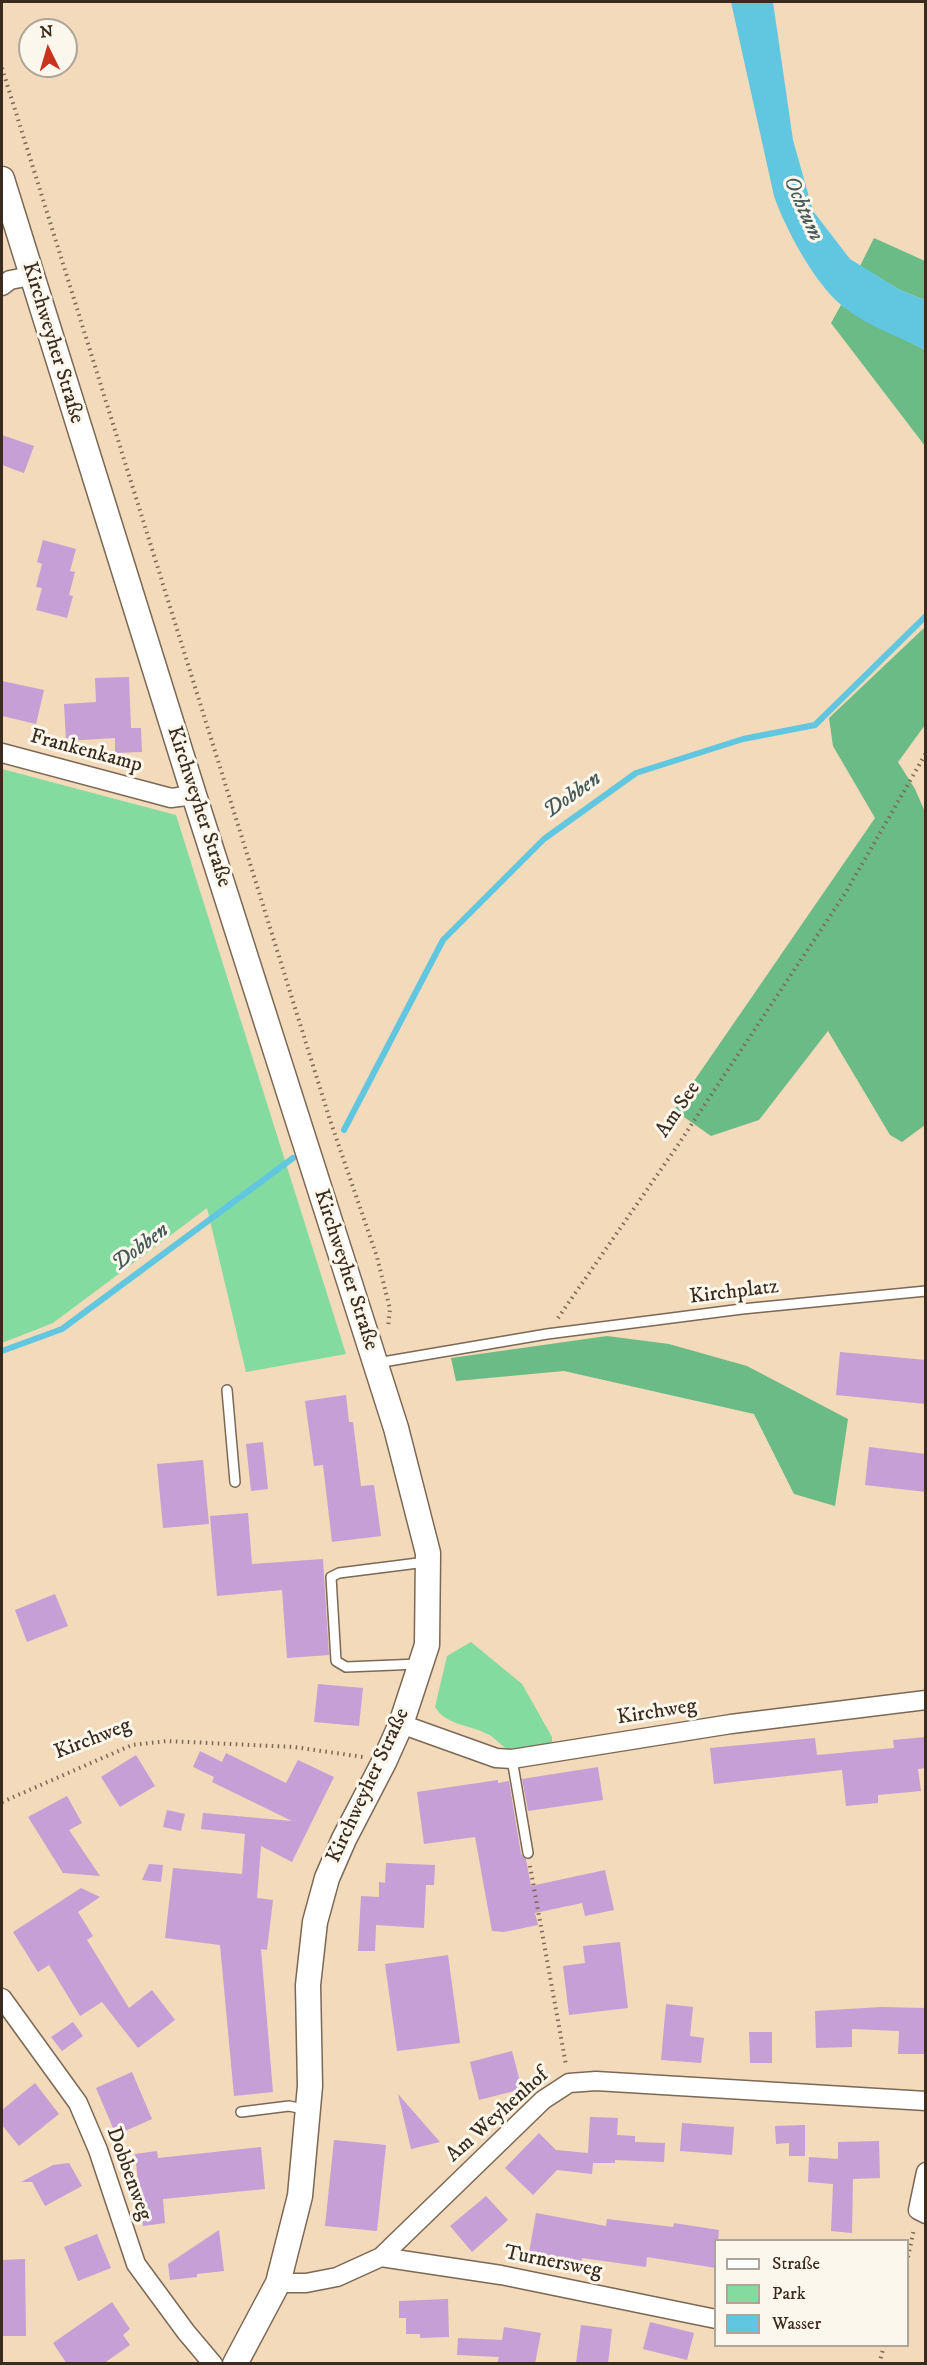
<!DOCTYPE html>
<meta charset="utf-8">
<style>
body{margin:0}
#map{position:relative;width:927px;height:2365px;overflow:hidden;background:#f2daba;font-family:"IM FELL DW Pica",serif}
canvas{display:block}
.frame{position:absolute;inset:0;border:3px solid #3b2a1e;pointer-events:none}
.legend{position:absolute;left:714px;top:2239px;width:195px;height:108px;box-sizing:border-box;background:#fbf7ec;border:2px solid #aea59a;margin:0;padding:8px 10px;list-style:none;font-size:18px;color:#3b2a1e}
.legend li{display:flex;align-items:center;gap:12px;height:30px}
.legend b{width:30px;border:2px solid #aea59a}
.north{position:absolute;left:18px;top:18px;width:60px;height:60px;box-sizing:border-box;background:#fbf7ec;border:2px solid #aea59a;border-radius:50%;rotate:355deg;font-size:16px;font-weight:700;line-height:24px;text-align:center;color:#3b2a1e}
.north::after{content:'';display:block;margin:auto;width:21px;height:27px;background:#c8321e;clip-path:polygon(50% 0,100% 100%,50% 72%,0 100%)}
</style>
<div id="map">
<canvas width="927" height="2365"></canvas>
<div class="frame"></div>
<ul class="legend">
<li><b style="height:8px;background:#fff"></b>Straße</li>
<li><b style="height:16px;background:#84dba0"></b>Park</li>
<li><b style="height:16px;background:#61c6df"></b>Wasser</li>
</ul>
<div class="north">N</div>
</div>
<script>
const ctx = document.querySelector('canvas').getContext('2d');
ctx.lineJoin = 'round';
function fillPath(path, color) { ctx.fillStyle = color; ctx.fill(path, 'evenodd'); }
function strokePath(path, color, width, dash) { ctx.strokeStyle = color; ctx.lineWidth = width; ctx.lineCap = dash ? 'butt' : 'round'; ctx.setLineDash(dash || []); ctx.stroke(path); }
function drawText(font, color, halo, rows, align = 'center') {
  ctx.font = font + ' "IM FELL DW Pica",serif'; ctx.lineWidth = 6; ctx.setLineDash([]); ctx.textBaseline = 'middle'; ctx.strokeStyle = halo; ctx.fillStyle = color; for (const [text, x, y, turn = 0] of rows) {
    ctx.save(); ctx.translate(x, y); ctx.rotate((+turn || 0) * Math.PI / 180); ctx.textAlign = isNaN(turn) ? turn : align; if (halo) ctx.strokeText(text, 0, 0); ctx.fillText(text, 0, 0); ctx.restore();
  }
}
const green = new Path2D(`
 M 2,769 L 176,815 L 346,1354 L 246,1372 L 207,1208 L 53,1323 L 2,1343 Z
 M 471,1642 L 522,1684 L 552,1737 L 552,1743 L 510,1752 C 503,1747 498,1741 491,1736 C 474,1725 446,1726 435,1707 L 447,1656 Z`);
const forest = new Path2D(`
 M 874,238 L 925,261 L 925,300 L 900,290 L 860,266 Z
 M 841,305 L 858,316 L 925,350 L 925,446 L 831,323 Z
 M 925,627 L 925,725 L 898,762 L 915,789 L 925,812 L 925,1125 L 902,1142 L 890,1135 L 828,1031 L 759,1120 L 711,1136 L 674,1110 L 875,818 L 833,746 L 829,718 Z
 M 607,1336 L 669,1344 L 747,1366 L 848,1419 L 835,1506 L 794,1494 L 754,1414 L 564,1371 L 456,1381 L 451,1358 Z`);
const water = new Path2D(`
 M 731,2 L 773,2 L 793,140 L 813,211 L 850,259 L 900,290 L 925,300 L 925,350 C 898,336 864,325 840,304 C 814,282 785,228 774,196 Z`);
const stream = new Path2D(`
 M 344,1130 L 443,940 L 544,839 L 636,773 L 743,739 L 815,725 L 926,616
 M 2,1351 L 62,1329 L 293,1158`);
const building = new Path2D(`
 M 2,435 L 34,446 L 24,473 L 2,465 Z
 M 43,540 L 76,549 L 70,571 L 75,572 L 69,595 L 73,596 L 67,618 L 36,610 L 42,588 L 36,587 L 42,564 L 37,562 Z
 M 129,677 L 131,728 L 141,728 L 142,752 L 115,753 L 115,738 L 66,741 L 64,704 L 96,702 L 95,678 Z
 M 2,681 L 44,690 L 36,724 L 2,716 Z
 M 840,1352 L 926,1360 L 926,1404 L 836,1395 Z
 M 346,1395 L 349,1422 L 353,1422 L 361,1486 L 374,1485 L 381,1536 L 332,1542 L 323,1465 L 314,1466 L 305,1401 Z
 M 263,1442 L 268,1489 L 251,1491 L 246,1444 Z
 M 869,1447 L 926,1454 L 926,1492 L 865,1485 Z
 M 203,1460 L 209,1524 L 163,1528 L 157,1464 Z
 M 248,1513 L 252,1564 L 323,1559 L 329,1655 L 287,1658 L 282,1590 L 217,1596 L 210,1516 Z
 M 55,1594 L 68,1626 L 27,1642 L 15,1610 Z
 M 318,1684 L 363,1688 L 359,1726 L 314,1722 Z
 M 926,1737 L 926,1768 L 918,1769 L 921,1791 L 878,1795 L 878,1803 L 846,1806 L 842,1770 L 714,1784 L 710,1748 L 815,1738 L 817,1755 L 894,1748 L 893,1740 Z
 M 200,1751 L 222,1762 L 226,1753 L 286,1783 L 298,1760 L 334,1777 L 292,1862 L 261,1846 L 257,1898 L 273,1900 L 267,1950 L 261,1949 L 273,2092 L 234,2096 L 220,1945 L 165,1938 L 173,1868 L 242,1874 L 245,1834 L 201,1829 L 203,1813 L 292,1821 L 212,1782 L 214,1777 L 193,1767 Z
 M 136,1755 L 155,1786 L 120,1807 L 101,1777 Z
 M 598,1767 L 603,1800 L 528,1811 L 522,1779 Z
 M 498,1780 L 498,1783 L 509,1781 L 521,1854 L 526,1859 L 531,1886 L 605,1870 L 614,1910 L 585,1916 L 582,1903 L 535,1913 L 538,1925 L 504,1932 L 492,1931 L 475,1837 L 424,1844 L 417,1792 Z
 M 67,1796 L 82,1823 L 69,1830 L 100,1876 L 63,1873 L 28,1817 Z
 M 167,1810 L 185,1814 L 181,1831 L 163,1827 Z
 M 386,1863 L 435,1865 L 434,1885 L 426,1885 L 424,1928 L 376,1925 L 375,1951 L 358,1951 L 361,1896 L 379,1897 L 379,1882 L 385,1883 Z
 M 149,1864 L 163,1865 L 161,1882 L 142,1880 Z
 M 81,1888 L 100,1897 L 78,1912 L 93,1936 L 87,1940 L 129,2008 L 152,1990 L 175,2020 L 138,2048 L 102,2002 L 80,2016 L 49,1965 L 38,1972 L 13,1932 Z
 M 620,1942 L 628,2008 L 569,2015 L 563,1966 L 585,1963 L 583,1946 Z
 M 448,1955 L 460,2043 L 397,2051 L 385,1964 Z
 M 666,2004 L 693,2007 L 690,2036 L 704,2038 L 701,2063 L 661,2060 Z
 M 881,2007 L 926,2008 L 926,2054 L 898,2054 L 899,2031 L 852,2029 L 852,2047 L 816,2048 L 815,2011 Z
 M 73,2022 L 83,2036 L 62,2051 L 51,2037 Z
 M 749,2032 L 772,2032 L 772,2063 L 750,2063 Z
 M 512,2051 L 522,2089 L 479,2100 L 470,2062 Z
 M 132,2072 L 152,2119 L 116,2135 L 96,2088 Z
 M 35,2083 L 59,2114 L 19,2146 L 2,2125 L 2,2110 Z
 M 398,2094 L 440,2142 L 411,2149 Z
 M 590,2117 L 618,2118 L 617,2135 L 635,2136 L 635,2142 L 665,2143 L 664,2162 L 615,2160 L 615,2163 L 593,2163 L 592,2174 L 557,2170 L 533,2195 L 505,2168 L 539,2133 L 556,2150 L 588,2153 Z
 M 682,2123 L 734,2127 L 732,2155 L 680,2151 Z
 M 805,2125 L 805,2156 L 789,2156 L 789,2143 L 776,2144 L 775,2126 Z
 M 334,2140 L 386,2145 L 377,2231 L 325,2226 Z
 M 879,2141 L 880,2178 L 853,2179 L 852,2233 L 831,2231 L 833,2184 L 808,2182 L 809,2157 L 838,2159 L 838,2142 Z
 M 261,2147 L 265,2189 L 163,2199 L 165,2223 L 143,2226 L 135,2154 L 157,2151 L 158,2158 Z
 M 69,2163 L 82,2186 L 45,2206 L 32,2182 L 21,2182 L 53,2165 Z
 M 486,2196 L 508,2220 L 472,2252 L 450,2226 Z
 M 536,2213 L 606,2226 L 607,2219 L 673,2227 L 674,2223 L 719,2230 L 718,2241 L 716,2241 L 716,2268 L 647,2257 L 646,2267 L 582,2258 L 581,2262 L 529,2253 Z
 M 219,2230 L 224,2271 L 197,2274 L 197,2277 L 170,2280 L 168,2264 Z
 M 97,2234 L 111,2268 L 78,2281 L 64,2247 Z
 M 25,2259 L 26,2336 L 2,2336 L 2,2260 Z
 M 448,2299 L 449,2337 L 420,2338 L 420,2334 L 406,2334 L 406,2318 L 399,2318 L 399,2301 Z
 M 112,2302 L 130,2329 L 123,2335 L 130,2345 L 103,2364 L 67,2364 L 53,2343 Z
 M 650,2322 L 694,2333 L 687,2360 L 643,2349 Z
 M 581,2325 L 612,2329 L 608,2364 L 576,2364 Z
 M 504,2327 L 541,2333 L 535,2364 L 497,2364 L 499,2357 L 457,2355 L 458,2338 L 502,2340 Z`);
const path = new Path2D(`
 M 2,68 L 330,1120 L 377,1257 L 390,1309 L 388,1327
 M 558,1318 L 678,1145 L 846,892 L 926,753
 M 2,1802 L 132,1745 L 167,1741 L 294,1747 L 363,1757
 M 530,1866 L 566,2065
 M 908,2257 L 914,2229
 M 879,2364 L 884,2346`);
const service = new Path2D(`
 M 377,1363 L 547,1334 L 742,1309 L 926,1291
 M 227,1390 L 235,1482
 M 419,1664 L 346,1667 L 336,1661 L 331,1577 L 339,1573 L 426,1562
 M 512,1759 L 528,1853
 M 241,2112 L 289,2106 L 308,2110`);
const minor = new Path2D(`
 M 2,286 L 10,280 L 31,276
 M 2,753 L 171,798 L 194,795
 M 401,1724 L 496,1758 L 512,1759 L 731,1724 L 926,1700
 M 2,1998 L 78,2103 L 98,2150 L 136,2264 L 186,2332 L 213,2364
 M 926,2172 L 918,2210 L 926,2214
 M 381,2257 L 501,2275 L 716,2319
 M 278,2283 L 306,2283 L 337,2277 L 381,2257 L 543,2100 L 569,2083 L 596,2081 L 926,2101`);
const secondary = new Path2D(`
 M 2,179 L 194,795 L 396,1428 L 428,1553 L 427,1645 L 401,1724 L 384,1762 L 344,1839 L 327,1878 L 315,1922 L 308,1985 L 310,2086 L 300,2196 L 278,2283 L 235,2364`);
const streetNames = [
 ["Kirchweyher Straße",52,343,73],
 ["Frankenkamp",86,752,15],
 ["Kirchweyher Straße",198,807,72],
 ["Am See",679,1110,-56],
 ["Kirchweyher Straße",345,1270,72],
 ["Kirchplatz",734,1293,-7],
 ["Kirchweg",657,1713,-9],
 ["Kirchweg",93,1740,-21],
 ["Kirchweyher Straße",369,1786,-65],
 ["Am Weyhenhof",498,2116,-42],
 ["Dobbenweg",128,2174,70],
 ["Turnersweg",553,2263,11]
];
const waterNames = [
 ["Ochtum",802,209,66],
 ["Dobben",573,796,-35],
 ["Dobben",141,1248,-37]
];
fillPath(green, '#84dba0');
fillPath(forest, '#6bbb86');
fillPath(water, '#61c6df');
strokePath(stream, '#61c6df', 6);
fillPath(building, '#c59fd5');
strokePath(service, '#7b6855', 12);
strokePath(minor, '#7b6855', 21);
strokePath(secondary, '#7b6855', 27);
strokePath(path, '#7b6855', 4, [1.5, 4.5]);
strokePath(service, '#fff', 9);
strokePath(minor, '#fff', 18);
strokePath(secondary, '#fff', 24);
drawText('21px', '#3b2a1e', '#fbf7ec', streetNames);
drawText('italic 22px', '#465958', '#fbf7ec', waterNames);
</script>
